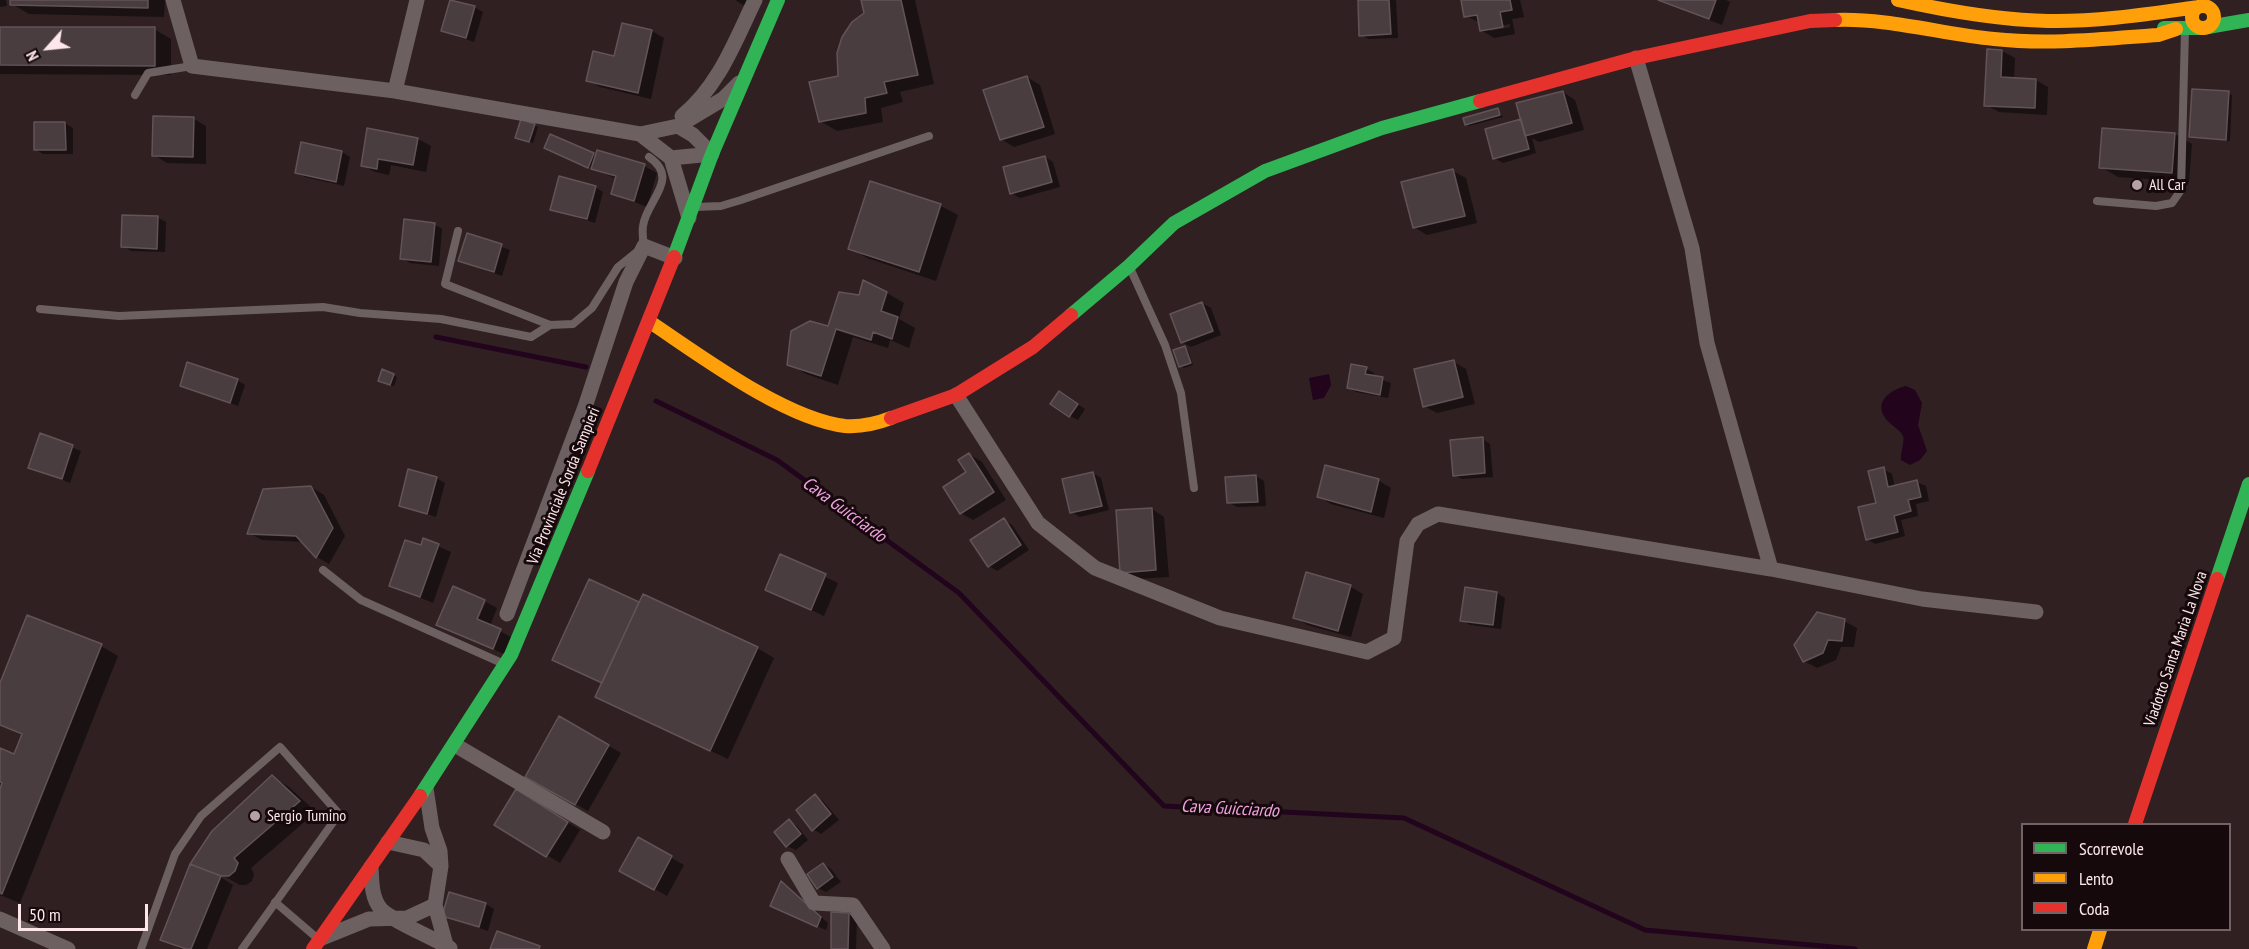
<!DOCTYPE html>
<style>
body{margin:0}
#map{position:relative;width:2249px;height:949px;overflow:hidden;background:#302022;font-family:"PT Sans Narrow",sans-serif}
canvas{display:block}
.legend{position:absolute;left:2021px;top:823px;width:210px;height:108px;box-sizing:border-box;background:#16090b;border:2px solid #726264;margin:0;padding:8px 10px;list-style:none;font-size:18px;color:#fde7ea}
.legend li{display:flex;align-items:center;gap:12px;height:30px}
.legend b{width:30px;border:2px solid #726264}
.north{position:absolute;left:18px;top:18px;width:60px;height:60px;-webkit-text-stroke:4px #16090b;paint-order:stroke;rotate:243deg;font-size:16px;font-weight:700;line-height:24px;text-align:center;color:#fde7ea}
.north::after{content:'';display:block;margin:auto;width:21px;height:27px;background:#fde7ea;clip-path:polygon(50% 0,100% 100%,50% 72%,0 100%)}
.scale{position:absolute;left:18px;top:904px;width:130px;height:27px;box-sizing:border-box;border:3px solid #fde7ea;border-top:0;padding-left:8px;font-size:18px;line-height:21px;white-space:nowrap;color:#fde7ea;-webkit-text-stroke:4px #16090b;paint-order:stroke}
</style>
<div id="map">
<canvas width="2249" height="949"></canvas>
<ul class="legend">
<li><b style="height:8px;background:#30b455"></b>Scorrevole</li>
<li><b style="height:8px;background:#ff9f0a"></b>Lento</li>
<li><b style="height:8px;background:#e5322d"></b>Coda</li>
</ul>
<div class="north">N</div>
<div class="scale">50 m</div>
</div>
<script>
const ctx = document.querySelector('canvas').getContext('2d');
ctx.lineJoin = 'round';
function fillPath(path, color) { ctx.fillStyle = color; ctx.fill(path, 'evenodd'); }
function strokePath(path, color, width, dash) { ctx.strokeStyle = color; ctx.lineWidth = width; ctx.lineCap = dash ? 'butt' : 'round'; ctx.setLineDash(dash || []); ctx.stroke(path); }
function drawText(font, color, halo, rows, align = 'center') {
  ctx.font = font + ' "PT Sans Narrow",sans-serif'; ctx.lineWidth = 6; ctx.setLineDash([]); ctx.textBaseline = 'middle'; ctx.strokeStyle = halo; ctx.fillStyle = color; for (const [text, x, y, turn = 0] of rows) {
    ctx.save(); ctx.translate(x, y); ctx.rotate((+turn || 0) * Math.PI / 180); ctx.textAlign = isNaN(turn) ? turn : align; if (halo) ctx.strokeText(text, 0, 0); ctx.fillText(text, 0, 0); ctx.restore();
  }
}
const water = new Path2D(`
 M 1329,374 L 1331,385 L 1324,398 L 1313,400 L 1309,378 Z
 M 1906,386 L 1915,390 L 1922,403 L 1918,425 L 1927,451 L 1920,460 L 1910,465 L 1901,460 C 1900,452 1905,443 1903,436 C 1899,428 1891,426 1886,419 C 1873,402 1890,390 1906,386 Z`);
const shadow = new Path2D(`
 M 0,0 L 6,0 L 7,6 L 0,7 Z
 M 12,0 L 165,0 L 164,17 L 29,14 L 12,4 Z
 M 735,0 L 759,0 L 753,11 Z
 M 863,0 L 915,0 L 934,84 L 900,92 L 903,102 L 881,108 L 883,122 L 837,131 L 820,121 L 866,14 Z
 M 1359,0 L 1396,0 L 1398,38 L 1369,39 L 1361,35 Z
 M 1463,0 L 1520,0 L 1524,17 L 1512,19 L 1515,34 L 1494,38 L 1481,30 L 1480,23 L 1466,16 ZM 1510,24 L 1510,27 L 1490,31 L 1490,28 Z
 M 1658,0 L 1726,0 L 1730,2 L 1722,25 Z
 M 474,7 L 483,12 L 474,42 L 442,31 Z
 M 0,29 L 154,29 L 171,39 L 171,75 L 0,74 Z
 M 652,31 L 664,38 L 651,99 L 600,87 L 588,80 Z
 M 1989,50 L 2002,51 L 2015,58 L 2014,79 L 2036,80 L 2048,87 L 2047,115 L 1999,112 L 1986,105 Z
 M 1027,77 L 1040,85 L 1055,134 L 1014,147 L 1001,139 Z
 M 1563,92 L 1575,100 L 1584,130 L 1539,142 L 1532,138 L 1536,153 L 1503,163 L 1494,158 L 1521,121 Z
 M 2228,93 L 2232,95 L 2230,141 L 2190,137 Z
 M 1498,110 L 1503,117 L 1469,126 L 1466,124 Z
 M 194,119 L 206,126 L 206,164 L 167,163 L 154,155 Z
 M 65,123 L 73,128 L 73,154 L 43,154 L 35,149 Z
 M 534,125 L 538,127 L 533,143 L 521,139 Z
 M 368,130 L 418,139 L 431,146 L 426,172 L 391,165 L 389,175 L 375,172 L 362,165 Z
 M 2175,134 L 2192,144 L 2189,182 L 2118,177 L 2101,167 Z
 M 342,152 L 350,157 L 344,186 L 305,177 L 297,173 Z
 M 554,152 L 593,155 L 644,166 L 657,173 L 647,207 L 613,193 L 617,179 Z
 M 1045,157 L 1053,162 L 1060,187 L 1020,198 L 1011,193 Z
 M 1453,171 L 1466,178 L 1477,223 L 1427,235 L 1414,227 Z
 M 871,183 L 941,206 L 958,215 L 936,281 L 867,258 L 850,248 Z
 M 595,187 L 603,192 L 595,223 L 552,209 Z
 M 158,218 L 166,222 L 165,252 L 131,251 L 123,246 Z
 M 434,224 L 442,229 L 439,266 L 410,263 L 402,258 Z
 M 468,235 L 510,250 L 502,276 L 460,261 Z
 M 887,293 L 904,303 L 899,319 L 915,328 L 909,348 L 890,340 L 888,348 L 853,337 L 838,385 L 806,374 L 789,364 L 860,297 Z
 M 1202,303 L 1211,308 L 1221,335 L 1191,347 L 1182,342 Z
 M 1184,347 L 1188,350 L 1193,365 L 1184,368 L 1180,366 Z
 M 1454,362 L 1466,369 L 1475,404 L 1437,413 L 1424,406 Z
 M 1366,369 L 1374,373 L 1374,377 L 1391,383 L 1388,398 L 1356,392 L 1348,388 Z
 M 393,375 L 397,377 L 394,386 L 383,383 Z
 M 237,380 L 245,385 L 238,406 L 181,385 Z
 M 1068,398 L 1085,409 L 1078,420 L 1070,416 Z
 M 41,435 L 81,451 L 70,483 L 30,467 Z
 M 1482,439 L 1490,444 L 1493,477 L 1462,479 L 1454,475 Z
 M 969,454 L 982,462 L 1006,500 L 973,520 L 961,513 Z
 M 1883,469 L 1892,474 L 1895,487 L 1917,482 L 1926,486 L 1929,501 L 1916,504 L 1918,516 L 1901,520 L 1905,536 L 1875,544 L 1867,539 Z
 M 1093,473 L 1101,478 L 1109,510 L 1080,517 L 1072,512 Z
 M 1256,476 L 1264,481 L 1266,506 L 1237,507 L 1228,502 L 1227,478 Z
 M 436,478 L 445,483 L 436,517 L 400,505 Z
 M 1379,481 L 1391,488 L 1384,518 L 1331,504 L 1319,497 Z
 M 311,487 L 324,495 L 345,536 L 329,564 L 317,557 L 303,542 L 262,540 L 249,533 Z
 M 1152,509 L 1164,517 L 1169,577 L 1135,579 L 1122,572 Z
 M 1004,520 L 1012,525 L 1029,550 L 997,571 L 989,566 Z
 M 424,540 L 451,552 L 433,603 L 390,585 L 421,547 Z
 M 781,556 L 838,583 L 824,616 L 767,589 Z
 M 1307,574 L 1351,587 L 1363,594 L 1351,637 L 1307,625 L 1295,617 Z
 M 590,581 L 640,604 L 757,648 L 774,658 L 728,759 L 614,706 L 597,697 L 603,684 L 554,660 Z
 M 1497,593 L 1505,598 L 1501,629 L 1470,625 L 1462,620 Z
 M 486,602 L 497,608 L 490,626 L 513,638 L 506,655 L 438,624 L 475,626 Z
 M 1844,621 L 1857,628 L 1854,647 L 1841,647 L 1836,660 L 1817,668 L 1804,661 Z
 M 101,646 L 118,656 L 20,903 L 0,895 L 0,793 L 3,785 L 0,784 L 0,750 L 15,756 L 23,736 L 0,725 L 0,687 Z
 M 560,718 L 621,753 L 588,811 L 527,776 Z
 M 272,777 L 289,787 L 316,812 L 251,868 L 254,874 L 252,881 L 246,885 L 240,885 L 215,871 L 214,873 L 233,885 L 207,949 L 181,949 L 162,939 Z
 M 815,796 L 823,801 L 839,820 L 821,834 L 813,829 Z
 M 529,798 L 580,830 L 560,863 L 496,824 Z
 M 789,821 L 797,826 L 808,840 L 796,850 L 787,846 Z
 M 638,839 L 684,865 L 667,896 L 621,870 Z
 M 823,864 L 831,869 L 841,882 L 826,892 L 818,888 Z
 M 782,883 L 828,923 L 826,930 L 780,910 Z
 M 486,904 L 494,909 L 488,931 L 444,916 Z
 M 848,914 L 857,919 L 856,949 L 832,949 Z`);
const stream = new Path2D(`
 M 436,337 L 586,367
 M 656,401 L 777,460 L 959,593 L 1164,806 L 1404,818 L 1645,930 L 1855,949`);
const building = new Path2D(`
 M 10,0 L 148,0 L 148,8 L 10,5 Z
 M 450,0 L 475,6 L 466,38 L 441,31 Z
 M 861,0 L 901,0 L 918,75 L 884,82 L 887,93 L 865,98 L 866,113 L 819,122 L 809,82 L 838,76 L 837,53 L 842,37 L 852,22 L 864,13 Z
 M 1358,0 L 1389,0 L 1391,34 L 1359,36 Z
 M 1461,0 L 1510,0 L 1512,10 L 1500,12 L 1503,27 L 1480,31 L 1477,15 L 1464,17 Z
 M 1658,0 L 1716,0 L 1709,19 Z
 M 622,23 L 652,30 L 638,93 L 586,81 L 593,51 L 614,56 Z
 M 0,27 L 155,27 L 155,66 L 0,65 Z
 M 1987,49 L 2002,50 L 2001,77 L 2036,79 L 2035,108 L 1984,106 Z
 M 1027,76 L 1044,127 L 1000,140 L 983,90 Z
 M 2192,89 L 2229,91 L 2226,140 L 2189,137 Z
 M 1563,91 L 1572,123 L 1525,136 L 1516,103 Z
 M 1498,108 L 1500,115 L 1465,125 L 1463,118 Z
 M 153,116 L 194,117 L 193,157 L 152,156 Z
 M 521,119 L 535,124 L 529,142 L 515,138 Z
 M 1521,119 L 1529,149 L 1493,159 L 1485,129 Z
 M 34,122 L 65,122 L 66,150 L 34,150 Z
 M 367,128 L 418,138 L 413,165 L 378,159 L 377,169 L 361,166 Z
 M 2102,128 L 2175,133 L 2172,173 L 2099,168 Z
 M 550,134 L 594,153 L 588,168 L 544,148 Z
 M 301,142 L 342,151 L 336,182 L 295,173 Z
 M 597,150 L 645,164 L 634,201 L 611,194 L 616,176 L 591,169 Z
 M 1045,156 L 1052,182 L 1010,194 L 1003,167 Z
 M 1453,169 L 1465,216 L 1413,228 L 1401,182 Z
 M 559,176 L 596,186 L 587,219 L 550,210 Z
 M 870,181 L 941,204 L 919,272 L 848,249 Z
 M 122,215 L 158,216 L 157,249 L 121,247 Z
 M 404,219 L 435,223 L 431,262 L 400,259 Z
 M 467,233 L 502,244 L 494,272 L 458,261 Z
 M 863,280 L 887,292 L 881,311 L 898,317 L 892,339 L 873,332 L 871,340 L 836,329 L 821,376 L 787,365 L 791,331 L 810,321 L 828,326 L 839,292 L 859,295 Z
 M 1202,302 L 1213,331 L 1181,343 L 1170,314 Z
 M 1185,346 L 1191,363 L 1179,367 L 1173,350 Z
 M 1454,360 L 1463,397 L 1423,407 L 1414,369 Z
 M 187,362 L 238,379 L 230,403 L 180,386 Z
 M 1351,364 L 1367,367 L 1365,374 L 1383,377 L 1380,395 L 1347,388 Z
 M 382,369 L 394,374 L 390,385 L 378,381 Z
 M 1059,391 L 1078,404 L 1069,417 L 1050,404 Z
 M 40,433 L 73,445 L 62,479 L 28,468 Z
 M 1483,437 L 1485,473 L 1453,476 L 1450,440 Z
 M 969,453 L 994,492 L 960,514 L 943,487 L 966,472 L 958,460 Z
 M 1325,465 L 1379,479 L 1371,512 L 1317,497 Z
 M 1884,467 L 1888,487 L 1917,480 L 1921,497 L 1908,500 L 1911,511 L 1894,516 L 1898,532 L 1866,540 L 1858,507 L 1876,503 L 1868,471 Z
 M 408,469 L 437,477 L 427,514 L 399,506 Z
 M 1093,472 L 1102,506 L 1070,513 L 1062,479 Z
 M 1256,475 L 1258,502 L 1227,503 L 1225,477 Z
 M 311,486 L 333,528 L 316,558 L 296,536 L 247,534 L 263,489 Z
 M 1152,508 L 1156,570 L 1120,573 L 1116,510 Z
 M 1004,518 L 1021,545 L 988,567 L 970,540 Z
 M 423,538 L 439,544 L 420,597 L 389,586 L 405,540 L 421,545 Z
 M 780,554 L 826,574 L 811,610 L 765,590 Z
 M 1306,572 L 1351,585 L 1338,631 L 1293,618 Z
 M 589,579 L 639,602 L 602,683 L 552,660 Z
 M 453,586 L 485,600 L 477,619 L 501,629 L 493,649 L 436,625 Z
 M 1465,587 L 1497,592 L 1493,625 L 1460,621 Z
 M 643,594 L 758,647 L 710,751 L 595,697 Z
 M 1817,612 L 1845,619 L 1842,641 L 1828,640 L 1823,653 L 1803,662 L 1794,645 Z
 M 27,615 L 102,644 L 2,894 L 0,893 L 0,789 L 2,783 L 0,782 L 0,748 L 14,754 L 22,734 L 0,725 L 0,683 Z
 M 559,716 L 609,745 L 575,805 L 525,777 Z
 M 272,775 L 300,801 L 234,858 L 238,863 L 235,871 L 229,876 L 221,876 L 190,864 L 212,831 Z
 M 516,789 L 568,822 L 546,857 L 494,825 Z
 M 815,794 L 831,814 L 812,831 L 796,810 Z
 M 789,819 L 801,834 L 786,847 L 774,832 Z
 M 638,837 L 672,856 L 654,890 L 619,871 Z
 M 823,863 L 833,877 L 817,889 L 807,874 Z
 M 190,864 L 221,876 L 191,949 L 186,949 L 160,940 Z
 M 781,881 L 821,917 L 817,927 L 770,906 Z
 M 449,892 L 486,903 L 479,927 L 442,916 Z
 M 831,912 L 849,913 L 848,949 L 831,949 Z
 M 497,931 L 540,946 L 539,949 L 490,949 Z`);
const lane = new Path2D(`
 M 135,95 L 148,73 L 192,66
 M 2097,201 L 2156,206 L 2172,203 L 2181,190 L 2185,30
 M 695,207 L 721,206 L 741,200 L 929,136
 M 458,231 L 445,284 L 550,325 L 573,324 L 592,308 L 618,267 L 644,246 C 643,240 642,233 643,226 C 646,201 681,179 649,157
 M 1130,268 L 1165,345 L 1181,393 L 1194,488
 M 40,309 L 119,316 L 323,307 L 360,313 L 441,319 L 531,337 L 550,325
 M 323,570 L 361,600 L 504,664
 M 275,902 L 317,938
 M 141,949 L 175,854 L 201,816 L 280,747 L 339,814 L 242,949`);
const street = new Path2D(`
 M 173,0 L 192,66 L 395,91 L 640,134 L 678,126 L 723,99 L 739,83
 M 1636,58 L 1692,248 L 1707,343 L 1771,569
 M 395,91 L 417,0
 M 682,116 C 719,86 735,41 755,0
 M 678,126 L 693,135 L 712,154
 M 640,134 L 671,158 L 689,218
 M 671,158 L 712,154
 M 956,395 L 1038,523 L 1095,568 L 1220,618 L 1367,652 L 1394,638 L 1407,541 L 1418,524 L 1438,514 L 1771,569 L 1922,599 L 2036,612
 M 507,614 L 585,407 L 626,282 L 644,246 L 675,258
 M 455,745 L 603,832
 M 426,788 L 432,828 L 440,851 L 441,866 L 435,905 L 446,945
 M 388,842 L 424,850 L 441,866
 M 788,859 L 814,903 L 853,905 L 883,949
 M 371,867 C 372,881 371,896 380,908 C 389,920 434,938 450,948
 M 0,919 L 68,949
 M 322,938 L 369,919 L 407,918 L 435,905`);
const fast = new Path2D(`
 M 2208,27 L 2249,20
 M 2164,28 L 2202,28
 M 674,257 L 712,154 L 778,0
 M 1071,315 L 1129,266 L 1174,223 L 1265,171 L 1382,128 L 1480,101
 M 2217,579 L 2249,484
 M 420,796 L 511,655 L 588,471`);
const slow = new Path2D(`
 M 1898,0 C 1947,11 1997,20 2048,21 C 2098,22 2148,14 2198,7
 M2192 17a11 11 0 1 1 22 0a11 11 0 1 1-22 0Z
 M 1835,20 C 1889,18 1941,34 1994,39 C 2049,45 2103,39 2158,35 L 2176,29
 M 650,322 C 701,356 785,419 845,426 C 860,427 878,423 891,418
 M 2094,949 L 2100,930`);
const jam = new Path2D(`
 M 1480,101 L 1636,58 L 1810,21 L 1835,20
 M 891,418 L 956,395 L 1033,347 L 1071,315
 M 588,471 L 674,257
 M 2135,824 L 2217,579
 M 313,949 L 420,796`);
const markers = [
 [2137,185,6,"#b5a1a4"],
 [255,816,6,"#b5a1a4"]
];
const poiNames = [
 ["All Car",2149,185],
 ["Sergio Tumino",267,816]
];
const streetNames = [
 ["Via Provinciale Sorda Sampieri",564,486,-68],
 ["Viadotto Santa Maria La Nova",2176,649,-71]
];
const waterNames = [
 ["Cava Guicciardo",844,510,36],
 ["Cava Guicciardo",1230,809,3]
];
fillPath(water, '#22041d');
fillPath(shadow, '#0007');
strokePath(stream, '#22041d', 5);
fillPath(building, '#4a3d40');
strokePath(building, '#625357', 1.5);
strokePath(lane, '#6c6160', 8);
strokePath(street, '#6c6160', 15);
strokePath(fast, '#30b455', 14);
strokePath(slow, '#ff9f0a', 14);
strokePath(jam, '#e5322d', 14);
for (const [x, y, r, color] of markers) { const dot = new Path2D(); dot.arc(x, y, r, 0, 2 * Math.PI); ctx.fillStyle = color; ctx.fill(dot); strokePath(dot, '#16090b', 2); }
drawText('16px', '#fde7ea', '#16090b', poiNames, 'left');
drawText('16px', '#fde7ea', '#16090b', streetNames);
drawText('italic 18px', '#f1a3e3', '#16090b', waterNames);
</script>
